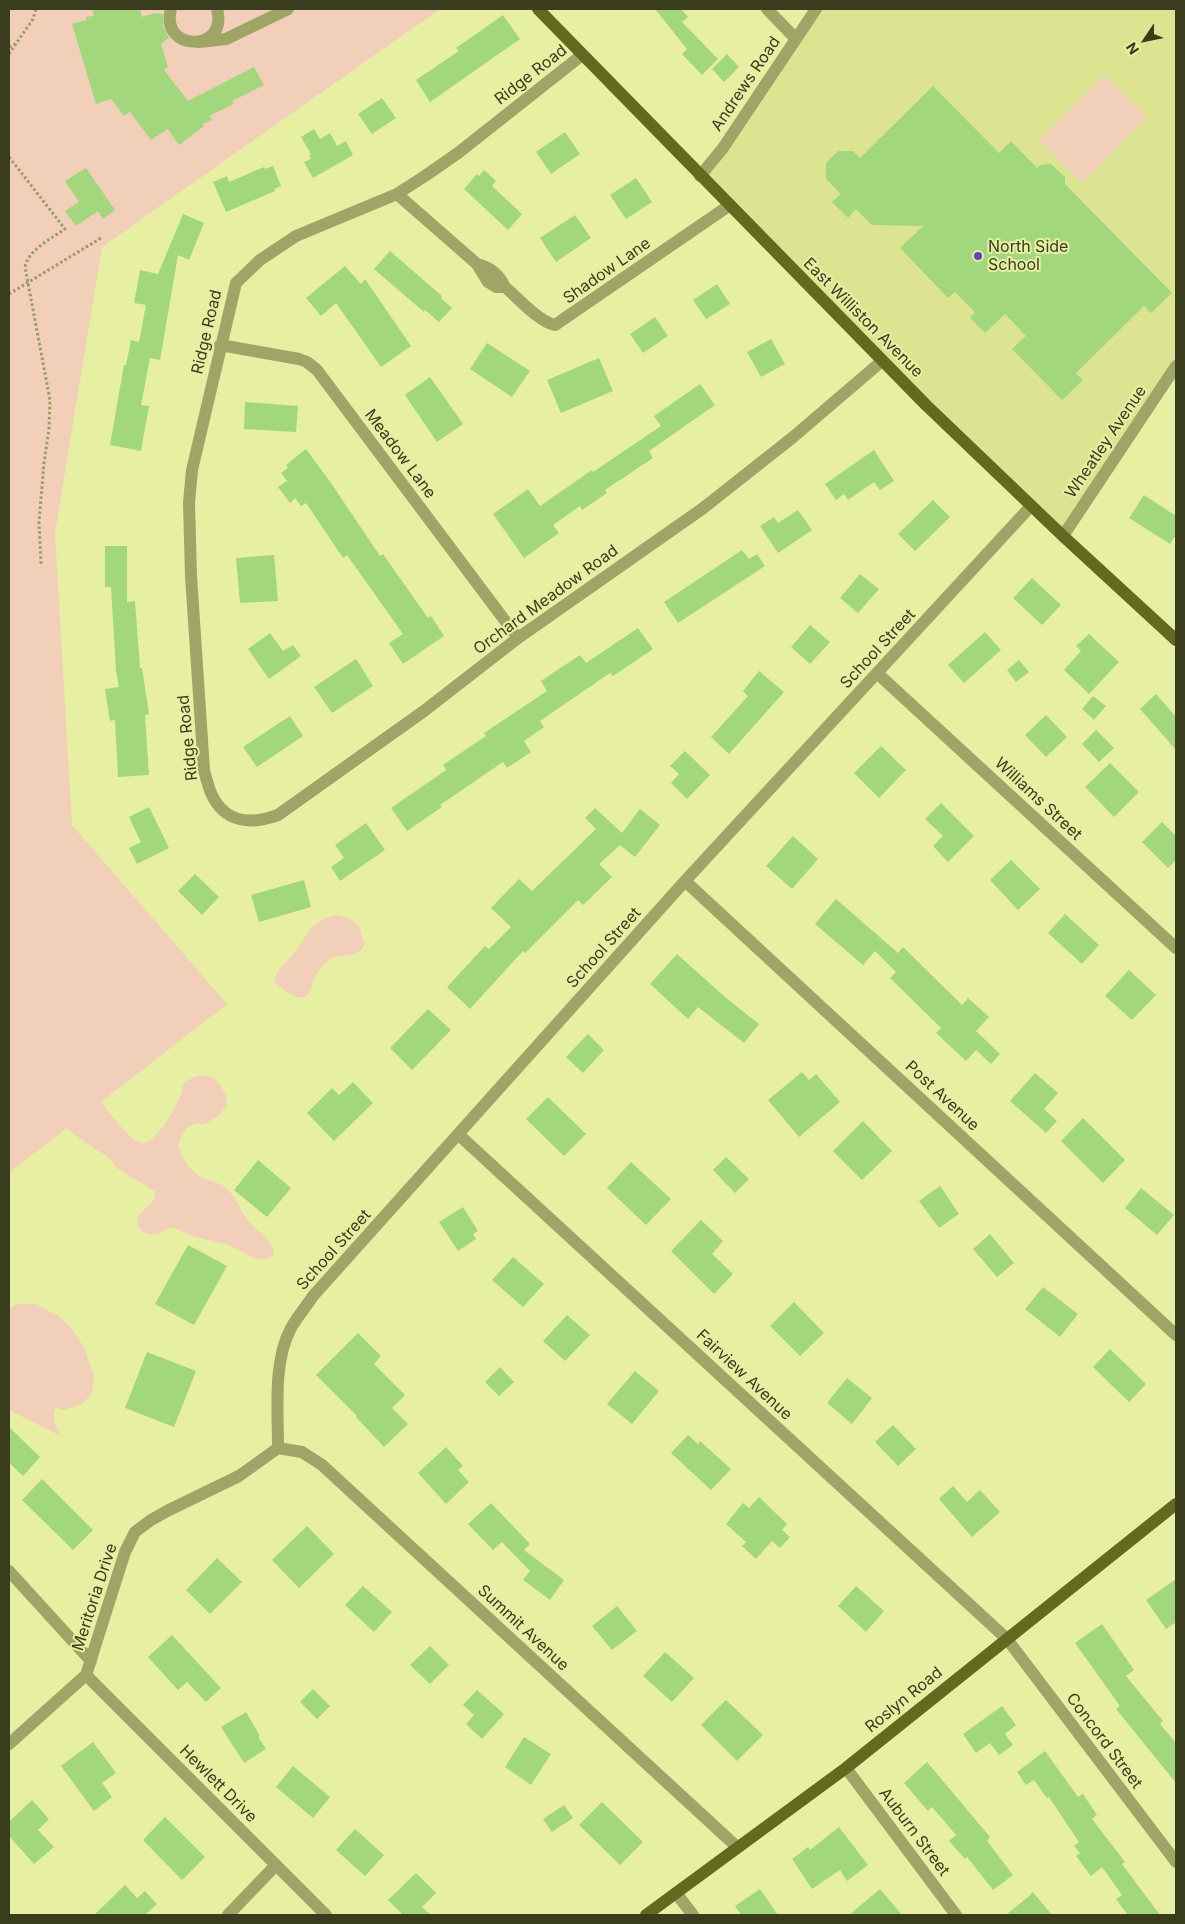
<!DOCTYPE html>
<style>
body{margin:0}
#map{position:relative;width:1185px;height:1924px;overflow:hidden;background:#e7efa3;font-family:Inter,sans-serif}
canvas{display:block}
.frame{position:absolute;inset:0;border:10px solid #393c1d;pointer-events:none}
.north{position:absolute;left:1120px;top:15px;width:50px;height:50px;-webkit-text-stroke:4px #e7efa3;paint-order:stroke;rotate:236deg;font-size:14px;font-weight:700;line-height:20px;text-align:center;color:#393c1d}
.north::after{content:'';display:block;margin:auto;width:18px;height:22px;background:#393c1d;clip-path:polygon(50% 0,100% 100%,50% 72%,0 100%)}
</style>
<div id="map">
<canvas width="1185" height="1924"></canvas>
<div class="frame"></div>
<div class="north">N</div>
</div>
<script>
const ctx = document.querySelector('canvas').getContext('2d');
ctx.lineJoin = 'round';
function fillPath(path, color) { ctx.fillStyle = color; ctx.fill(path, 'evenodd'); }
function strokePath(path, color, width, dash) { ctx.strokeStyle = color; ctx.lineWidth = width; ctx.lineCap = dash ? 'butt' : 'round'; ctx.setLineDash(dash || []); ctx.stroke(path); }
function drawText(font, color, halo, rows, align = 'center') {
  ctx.font = font + ' Inter,sans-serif'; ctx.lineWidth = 4; ctx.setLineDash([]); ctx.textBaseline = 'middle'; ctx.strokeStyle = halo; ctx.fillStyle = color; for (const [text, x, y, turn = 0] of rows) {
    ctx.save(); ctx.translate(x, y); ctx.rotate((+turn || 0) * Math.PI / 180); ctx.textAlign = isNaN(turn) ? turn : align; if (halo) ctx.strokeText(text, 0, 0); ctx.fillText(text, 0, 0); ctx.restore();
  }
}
const built = new Path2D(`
 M 816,9 L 1176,9 L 1176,366 L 1063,536 L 700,176 Z`);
const green = new Path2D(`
 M 9,9 L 440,9 L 102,247 L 55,533 L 72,825 L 227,1004 L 101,1102 C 109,1111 132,1145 144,1143 C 157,1141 176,1108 181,1095 C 182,1092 182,1087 184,1084 C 190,1076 208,1072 215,1079 C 223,1088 227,1095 227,1106 C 221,1113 213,1122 203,1124 C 201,1124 197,1123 195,1124 C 184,1126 181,1137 178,1146 C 184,1161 191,1174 207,1180 C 215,1182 222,1184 228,1190 C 236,1197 240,1210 247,1219 C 256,1232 273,1237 274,1255 C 269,1258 266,1260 260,1259 C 249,1257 239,1249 228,1245 C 213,1240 197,1239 183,1232 C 179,1230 173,1227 169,1228 C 165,1229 162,1233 158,1234 C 152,1236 141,1233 138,1226 C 133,1214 150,1207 155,1198 L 154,1191 L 117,1168 L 108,1157 L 83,1141 L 67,1128 L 9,1173 Z
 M 1104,75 L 1147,117 L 1082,183 L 1039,140 Z
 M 336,915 C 344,916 357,920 360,930 C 363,937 359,931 362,937 C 364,941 366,944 363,948 C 356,959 337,953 328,960 C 326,962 317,973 316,975 C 310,988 310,1006 289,993 C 284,989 278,987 274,981 L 279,969 L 291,957 L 312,927 L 325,918 Z
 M 17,1304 L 36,1304 L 60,1317 L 72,1329 L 85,1349 L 94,1376 L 92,1392 L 84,1403 L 68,1409 L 61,1410 L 56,1407 C 50,1417 56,1427 61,1436 L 9,1410 L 9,1309 Z`);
const building = new Path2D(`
 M 92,9 L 140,9 L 142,17 L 155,13 L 163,14 L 163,26 L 169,38 L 161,44 L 168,67 L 164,70 L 188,101 L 254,67 L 264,85 L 232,101 L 234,104 L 209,116 L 212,120 L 203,124 L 204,126 L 179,145 L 168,129 L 151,140 L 130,112 L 124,116 L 111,99 L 96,104 L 72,24 L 86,20 L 86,17 L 94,16 Z
 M 655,9 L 681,9 L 688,17 L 682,22 L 718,59 L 702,75 L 682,54 L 687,49 Z
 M 503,15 L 520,39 L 430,102 L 416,80 L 459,51 L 456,48 Z
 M 727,54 L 739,67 L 724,82 L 712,69 Z
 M 933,86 L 999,153 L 1011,141 L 1037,168 L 1041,165 L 1051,164 L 1065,177 L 1065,184 L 1172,293 L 1151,313 L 1144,306 L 1076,373 L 1083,380 L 1062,400 L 1012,349 L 1026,336 L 1005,314 L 985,333 L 970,318 L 975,312 L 955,292 L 948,298 L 900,248 L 923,226 L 872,225 L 856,209 L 848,218 L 832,202 L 841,194 L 826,179 L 826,163 L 838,151 L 853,151 L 860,158 Z
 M 382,98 L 396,118 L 372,134 L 358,114 Z
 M 314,129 L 320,139 L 330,133 L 337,146 L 346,141 L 353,155 L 313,178 L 304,162 L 311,159 L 309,155 L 311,154 L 301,137 Z
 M 565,132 L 580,154 L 551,174 L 536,152 Z
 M 273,166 L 281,186 L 274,189 L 275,191 L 226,212 L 213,182 L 227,176 L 229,182 L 264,167 L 265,169 Z
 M 86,168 L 115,210 L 103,219 L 98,211 L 76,226 L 65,211 L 79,202 L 65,181 Z
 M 484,170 L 496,181 L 492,186 L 522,214 L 508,230 L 464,189 L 477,174 L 479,176 Z
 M 636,178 L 652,202 L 626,219 L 610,195 Z
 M 183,214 L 204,223 L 189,260 L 178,255 L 160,360 L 150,358 L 141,405 L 149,406 L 141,451 L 110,445 L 124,365 L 126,365 L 131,340 L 139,342 L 146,305 L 134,303 L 140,270 L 158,274 Z
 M 575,215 L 591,238 L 556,262 L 540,238 Z
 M 390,251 L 442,296 L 441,298 L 452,308 L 439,322 L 425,310 L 424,312 L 374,269 Z
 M 345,266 L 361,284 L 365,279 L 411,346 L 381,367 L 336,303 L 321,316 L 306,298 Z
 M 717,284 L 730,304 L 706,319 L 693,300 Z
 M 655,317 L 668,336 L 643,353 L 630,334 Z
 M 771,339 L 785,364 L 761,377 L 747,352 Z
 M 487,343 L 530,371 L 512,397 L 470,369 Z
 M 599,358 L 613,391 L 561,413 L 547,380 Z
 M 430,377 L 463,424 L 437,442 L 405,395 Z
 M 700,384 L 715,405 L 649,451 L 653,458 L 605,490 L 607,493 L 582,510 L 580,506 L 553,525 L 559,533 L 524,558 L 493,514 L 528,489 L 540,506 L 592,470 L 593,472 L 661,426 L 654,416 Z
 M 245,402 L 298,406 L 296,432 L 244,429 Z
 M 306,449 L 331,483 L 380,556 L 383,554 L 428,618 L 431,616 L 444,636 L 403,664 L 389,643 L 403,634 L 347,555 L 343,558 L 306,503 L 301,506 L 295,498 L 290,503 L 278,487 L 287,481 L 281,473 L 288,468 L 286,465 Z
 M 874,450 L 894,481 L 880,490 L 874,482 L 848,500 L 844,494 L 836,500 L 825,484 Z
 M 1144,495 L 1176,516 L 1176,535 L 1170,544 L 1129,518 Z
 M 933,500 L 950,517 L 915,551 L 898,534 Z
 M 798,510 L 812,530 L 778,553 L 760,526 L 774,517 L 778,523 Z
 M 105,546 L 127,546 L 127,602 L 135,601 L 140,668 L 142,668 L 149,714 L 145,715 L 149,775 L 118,777 L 115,720 L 110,721 L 105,689 L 119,687 L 116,671 L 111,587 L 105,587 Z
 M 742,550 L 749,559 L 757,554 L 765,566 L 678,623 L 664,602 Z
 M 274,555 L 278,601 L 240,603 L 236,558 Z
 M 860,574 L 879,589 L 858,613 L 840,598 Z
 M 1032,578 L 1061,605 L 1042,625 L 1013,598 Z
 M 810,625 L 830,642 L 810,664 L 791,647 Z
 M 638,628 L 653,649 L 613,676 L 610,673 L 540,721 L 544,727 L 524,741 L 531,752 L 507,768 L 503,762 L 440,805 L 442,807 L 407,831 L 391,808 L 446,770 L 443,765 L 486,736 L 484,733 L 547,691 L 541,681 L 580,655 L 586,663 Z
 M 985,632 L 1001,650 L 964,683 L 948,665 Z
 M 270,633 L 283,651 L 293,645 L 301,656 L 269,679 L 248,649 Z
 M 1089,634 L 1119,662 L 1089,694 L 1064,670 L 1081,651 L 1076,646 Z
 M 356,659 L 373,686 L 332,713 L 314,687 Z
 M 1019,660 L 1029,672 L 1016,682 L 1007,670 Z
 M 759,671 L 784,692 L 729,754 L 711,737 L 748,696 L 743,691 Z
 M 1156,694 L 1176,717 L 1176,750 L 1140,709 Z
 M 1093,696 L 1106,706 L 1094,720 L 1082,709 Z
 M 1046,715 L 1067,737 L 1046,757 L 1025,735 Z
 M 290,716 L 303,736 L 257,767 L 243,747 Z
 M 1096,730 L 1114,748 L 1099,762 L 1082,744 Z
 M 881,746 L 906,770 L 879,798 L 854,773 Z
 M 685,751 L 710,775 L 687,799 L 671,783 L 679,774 L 670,766 Z
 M 1110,763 L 1139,792 L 1114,817 L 1085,787 Z
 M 941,803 L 974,836 L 948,862 L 933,846 L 943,836 L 925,819 Z
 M 149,807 L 169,848 L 137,864 L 129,848 L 141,842 L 129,817 Z
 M 595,808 L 622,833 L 640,809 L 660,825 L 635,857 L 620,845 L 599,864 L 612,877 L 583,905 L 578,900 L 525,953 L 523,951 L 470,1009 L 447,987 L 485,946 L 489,949 L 511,927 L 491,908 L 519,879 L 532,891 L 596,829 L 585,818 Z
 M 1162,822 L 1176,836 L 1176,860 L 1168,868 L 1142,842 Z
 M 366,823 L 385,850 L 340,881 L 331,867 L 344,858 L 335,845 Z
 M 793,836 L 818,859 L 792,889 L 766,866 Z
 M 1011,860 L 1040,889 L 1018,910 L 990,880 Z
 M 195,874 L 219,897 L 202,915 L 178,891 Z
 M 304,880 L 311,907 L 259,922 L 251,895 Z
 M 836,899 L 898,953 L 903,947 L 962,1005 L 968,998 L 989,1017 L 976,1031 L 1000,1054 L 991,1064 L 976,1050 L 966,1061 L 936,1033 L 941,1028 L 890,978 L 896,972 L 875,951 L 863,965 L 815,924 Z
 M 1065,914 L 1099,945 L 1082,964 L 1048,933 Z
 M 677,954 L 726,998 L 759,1024 L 744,1043 L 698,1007 L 688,1019 L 650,984 Z
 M 1129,970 L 1156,995 L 1132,1020 L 1105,996 Z
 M 428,1009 L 451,1030 L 412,1070 L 390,1048 Z
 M 588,1034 L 604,1050 L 583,1073 L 566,1057 Z
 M 802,1072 L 809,1080 L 816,1074 L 840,1102 L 799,1137 L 768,1100 Z
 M 1035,1073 L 1058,1093 L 1044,1109 L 1057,1121 L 1046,1133 L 1010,1101 Z
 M 353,1082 L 373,1103 L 334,1141 L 307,1113 L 332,1088 L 339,1095 Z
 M 548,1097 L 586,1134 L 564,1156 L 526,1119 Z
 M 1083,1118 L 1125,1160 L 1103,1183 L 1061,1141 Z
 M 863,1121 L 892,1151 L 862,1180 L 833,1151 Z
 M 726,1157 L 749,1179 L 735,1193 L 713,1170 Z
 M 258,1160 L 291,1188 L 267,1217 L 234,1190 Z
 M 631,1162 L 671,1199 L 646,1225 L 607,1188 Z
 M 940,1186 L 959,1214 L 939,1228 L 919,1201 Z
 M 1141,1188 L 1174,1215 L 1157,1235 L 1125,1208 Z
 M 463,1207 L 478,1231 L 473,1234 L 476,1239 L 458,1251 L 439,1222 Z
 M 701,1220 L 723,1241 L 712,1254 L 733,1274 L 714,1294 L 671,1251 Z
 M 990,1234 L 1014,1263 L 997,1277 L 973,1249 Z
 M 188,1245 L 227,1266 L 194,1325 L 155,1304 Z
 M 513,1257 L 544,1284 L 523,1307 L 492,1280 Z
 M 1043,1287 L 1078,1314 L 1060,1337 L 1025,1309 Z
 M 794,1302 L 824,1333 L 800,1356 L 770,1326 Z
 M 567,1315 L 590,1335 L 565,1361 L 543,1341 Z
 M 358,1333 L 381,1356 L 374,1364 L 405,1395 L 392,1408 L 408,1424 L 384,1447 L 356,1417 L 357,1416 L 316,1375 Z
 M 1110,1349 L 1146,1384 L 1129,1402 L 1093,1367 Z
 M 147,1352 L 196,1371 L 174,1427 L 125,1408 Z
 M 500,1367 L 514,1382 L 499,1396 L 485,1382 Z
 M 635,1371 L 659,1391 L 632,1424 L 607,1404 Z
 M 847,1378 L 872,1398 L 852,1424 L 827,1403 Z
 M 893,1425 L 916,1449 L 898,1466 L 875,1442 Z
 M 9,1427 L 40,1457 L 23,1476 L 9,1463 Z
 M 688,1435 L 698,1444 L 700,1441 L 731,1469 L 711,1490 L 671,1453 Z
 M 446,1447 L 463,1466 L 458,1470 L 469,1482 L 446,1504 L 418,1473 Z
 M 42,1479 L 93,1530 L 73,1550 L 22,1500 Z
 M 953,1486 L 967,1502 L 980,1490 L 1000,1512 L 972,1537 L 939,1499 Z
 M 759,1497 L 787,1524 L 782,1530 L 790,1537 L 780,1548 L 772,1541 L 756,1559 L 742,1546 L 746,1542 L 726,1524 L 743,1503 L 749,1508 Z
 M 491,1503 L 530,1544 L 524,1550 L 564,1580 L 550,1600 L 523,1580 L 530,1571 L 502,1542 L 493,1550 L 468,1524 Z
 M 307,1526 L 334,1554 L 299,1588 L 272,1560 Z
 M 217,1558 L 242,1582 L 210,1614 L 186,1590 Z
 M 1176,1579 L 1176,1622 L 1166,1629 L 1146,1600 Z
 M 363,1586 L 392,1612 L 374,1632 L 345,1605 Z
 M 856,1586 L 884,1611 L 866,1632 L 838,1606 Z
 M 617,1606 L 637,1631 L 612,1650 L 592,1626 Z
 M 1102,1624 L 1134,1670 L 1126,1676 L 1163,1721 L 1160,1724 L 1176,1743 L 1176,1783 L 1116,1709 L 1120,1706 L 1075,1643 Z
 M 172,1635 L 221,1688 L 206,1702 L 187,1682 L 178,1690 L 148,1657 Z
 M 430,1646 L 449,1665 L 430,1684 L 410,1665 Z
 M 665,1652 L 694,1678 L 672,1702 L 643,1676 Z
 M 313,1689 L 330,1706 L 317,1719 L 300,1702 Z
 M 477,1690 L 504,1714 L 482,1739 L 466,1724 L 474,1715 L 463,1705 Z
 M 726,1700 L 763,1735 L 737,1761 L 701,1725 Z
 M 1002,1706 L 1016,1725 L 1005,1734 L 1013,1745 L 999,1755 L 990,1743 L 976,1753 L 963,1734 Z
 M 246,1712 L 260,1736 L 258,1737 L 266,1749 L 244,1763 L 221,1727 Z
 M 524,1737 L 551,1754 L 531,1785 L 505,1767 Z
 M 93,1742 L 116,1773 L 102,1783 L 112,1797 L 94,1811 L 61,1766 Z
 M 1045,1751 L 1078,1797 L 1083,1794 L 1097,1815 L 1092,1819 L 1125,1862 L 1122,1864 L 1160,1915 L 1128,1915 L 1116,1899 L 1122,1895 L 1102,1867 L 1091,1876 L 1076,1856 L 1080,1853 L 1074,1846 L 1079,1842 L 1049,1797 L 1047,1798 L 1034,1780 L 1026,1785 L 1017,1772 Z
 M 927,1762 L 990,1837 L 987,1841 L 1013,1875 L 993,1890 L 967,1857 L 965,1859 L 949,1841 L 956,1835 L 932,1807 L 928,1811 L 904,1783 Z
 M 293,1766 L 330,1797 L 313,1818 L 276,1787 Z
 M 32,1800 L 49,1819 L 38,1830 L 54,1847 L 34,1864 L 9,1836 L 9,1822 Z
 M 602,1802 L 643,1842 L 620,1865 L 579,1825 Z
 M 564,1805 L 573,1818 L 552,1832 L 543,1819 Z
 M 165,1817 L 205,1857 L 182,1880 L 143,1840 Z
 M 839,1827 L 868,1865 L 847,1881 L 840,1870 L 812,1889 L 792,1859 L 808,1847 L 810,1850 Z
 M 355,1829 L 384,1855 L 365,1876 L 336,1850 Z
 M 416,1873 L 436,1893 L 422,1907 L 431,1915 L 403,1915 L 388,1900 Z
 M 125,1885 L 137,1898 L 145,1891 L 157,1904 L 145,1915 L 94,1915 Z
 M 760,1889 L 778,1915 L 741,1915 L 735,1906 Z
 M 880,1889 L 902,1915 L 849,1915 Z
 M 1033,1892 L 1052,1915 L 1006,1915 L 1029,1896 Z`);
const path = new Path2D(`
 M 9,47 L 15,44
 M 9,54 L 33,19 L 36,9
 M 9,157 L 65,229 C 52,238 28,250 25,267 L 50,400 L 49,428 L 44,463 L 39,522 L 41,564
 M 9,294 L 101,238`);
const minor = new Path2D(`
 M 171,9 C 159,52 229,53 217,9
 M 767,9 L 796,39
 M 199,42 L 226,39 L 288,9
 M 582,55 L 458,153 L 425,176 L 397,194 L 296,236 L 260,260 L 236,283 L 192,470 L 189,503 L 191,576 L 204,770 C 206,777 208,786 211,793 C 224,823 251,825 278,815 L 424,711 L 518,638 L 702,509 L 792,438 L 882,361
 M 700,176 L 723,148 L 816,9
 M 397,194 L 477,264 L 488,282 L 496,287 L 505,287 C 499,274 491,267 477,264
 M 505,287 C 518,298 539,322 555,325 L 730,205
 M 220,345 L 299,359 L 307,362 L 317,370 L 518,638
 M 1063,536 L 1176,366
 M 877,673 L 1176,948
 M 685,881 L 1176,1335
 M 459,1135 L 1007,1639 L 1176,1862
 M 278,1448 C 278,1411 273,1361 291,1328 C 297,1317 306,1307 313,1296 L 685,881 L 1031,506
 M 278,1448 L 302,1452 L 322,1465 L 737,1847
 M 9,1571 L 91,1661
 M 86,1675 L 326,1915
 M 9,1744 L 86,1675 L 125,1552 L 135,1532 L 151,1520 L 169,1510 L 239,1476 L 278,1448
 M 846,1768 L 956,1915
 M 676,1893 L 693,1915
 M 228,1915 L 276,1865`);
const major = new Path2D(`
 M 538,9 L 926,405 L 1063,536 L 1176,640
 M 646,1915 L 846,1768 L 1176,1504`);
const markers = [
 [978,256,5,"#6740b8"]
];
const streetNames = [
 ["Ridge Road",531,75,-38],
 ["Andrews Road",746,84,-56],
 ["Shadow Lane",607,271,-35],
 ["East Williston Avenue",863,318,45],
 ["Ridge Road",207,332,-77],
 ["Wheatley Avenue",1106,442,-56],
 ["Meadow Lane",400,454,53],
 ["Orchard Meadow Road",546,600,-36],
 ["School Street",878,649,-47],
 ["Ridge Road",188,738,-96],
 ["Williams Street",1038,799,43],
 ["School Street",604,948,-48],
 ["Post Avenue",942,1096,43],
 ["School Street",334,1250,-48],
 ["Fairview Avenue",744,1375,43],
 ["Meritoria Drive",95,1597,-72],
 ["Summit Avenue",523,1628,43],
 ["Roslyn Road",904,1700,-39],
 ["Concord Street",1104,1741,53],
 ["Hewlett Drive",218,1784,45],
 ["Auburn Street",914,1832,53]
];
const poiNames = [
 ["North Side",988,247],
 ["School",988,265]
];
fillPath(built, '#dce491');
fillPath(green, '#f2cfb9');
fillPath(building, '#a2d77e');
strokePath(path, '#989d66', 3, [2.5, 2.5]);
strokePath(minor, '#9ea566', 12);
strokePath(major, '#63691e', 12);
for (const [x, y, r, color] of markers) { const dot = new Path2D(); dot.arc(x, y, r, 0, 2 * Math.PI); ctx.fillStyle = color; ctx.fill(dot); strokePath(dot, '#e7efa3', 2); }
drawText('16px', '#393c1d', '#e7efa3', streetNames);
drawText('16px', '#393c1d', '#e7efa3', poiNames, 'left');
</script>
